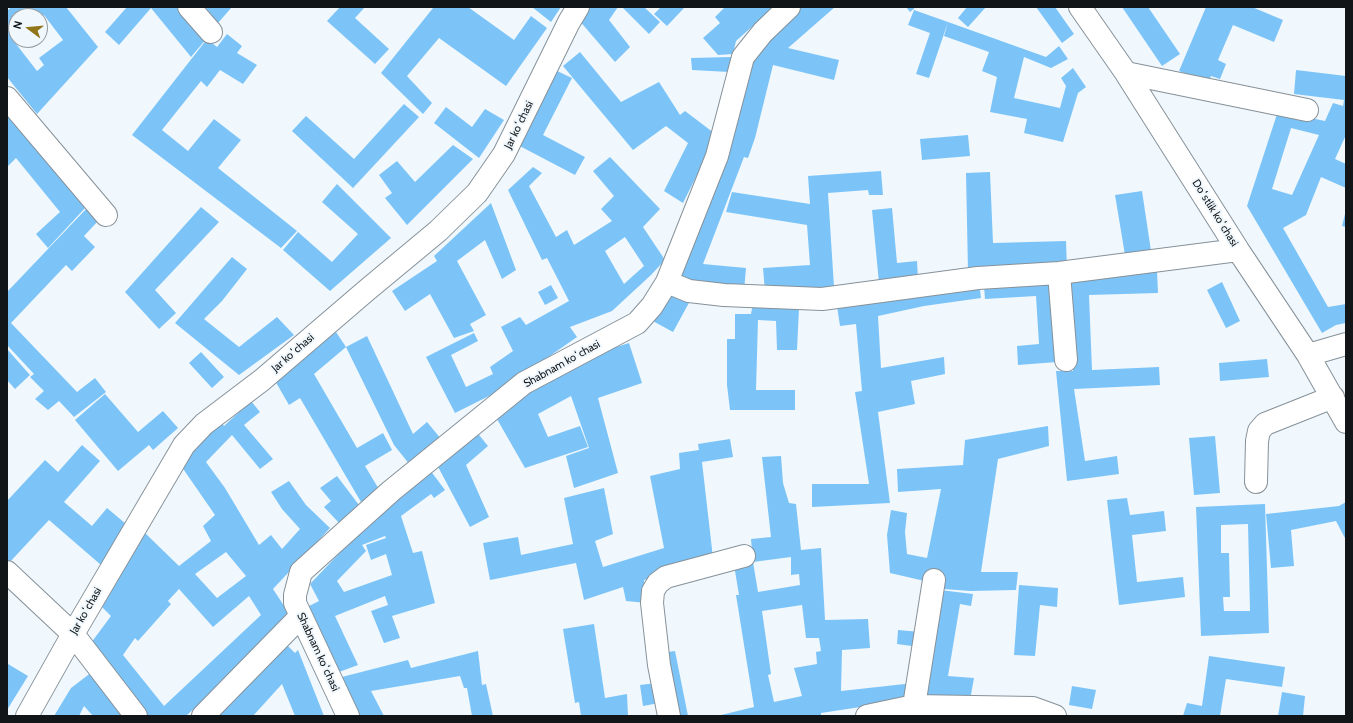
<!DOCTYPE html>
<meta charset="utf-8">
<style>
body{margin:0}
#map{position:relative;width:1353px;height:723px;overflow:hidden;background:#f0f8fd;font-family:Cabin,sans-serif}
canvas{display:block}
.frame{position:absolute;inset:0;border:8px solid #111518;pointer-events:none}
.north{position:absolute;left:8px;top:8px;width:40px;height:40px;box-sizing:border-box;background:#f0f8fd;border:1px solid #979da1;border-radius:50%;rotate:286deg;font-size:11px;font-weight:700;line-height:16px;text-align:center;color:#111518}
.north::after{content:'';display:block;margin:auto;width:14px;height:18px;background:#90751b;clip-path:polygon(50% 0,100% 100%,50% 72%,0 100%)}
</style>
<div id="map">
<canvas width="1353" height="723"></canvas>
<div class="frame"></div>
<div class="north">N</div>
</div>
<script>
const ctx = document.querySelector('canvas').getContext('2d');
ctx.lineJoin = 'round';
function fillPath(path, color) { ctx.fillStyle = color; ctx.fill(path, 'evenodd'); }
function strokePath(path, color, width, dash) { ctx.strokeStyle = color; ctx.lineWidth = width; ctx.lineCap = dash ? 'butt' : 'round'; ctx.setLineDash(dash || []); ctx.stroke(path); }
function drawText(font, color, halo, rows, align = 'center') {
  ctx.font = font + ' Cabin,sans-serif'; ctx.lineWidth = 4; ctx.setLineDash([]); ctx.textBaseline = 'middle'; ctx.strokeStyle = halo; ctx.fillStyle = color; for (const [text, x, y, turn = 0] of rows) {
    ctx.save(); ctx.translate(x, y); ctx.rotate((+turn || 0) * Math.PI / 180); ctx.textAlign = isNaN(turn) ? turn : align; if (halo) ctx.strokeText(text, 0, 0); ctx.fillText(text, 0, 0); ctx.restore();
  }
}
const building = new Path2D(`
 M 11,7 L 66,7 L 98,47 L 37,114 L 7,77 L 7,11 ZM 44,15 L 63,40 L 39,58 L 44,65 L 37,71 L 13,40 L 16,38 L 16,16 L 40,16 L 40,19 Z
 M 127,7 L 180,7 L 207,38 L 191,57 L 151,8 L 119,45 L 105,32 Z
 M 205,7 L 232,7 L 218,23 Z
 M 340,7 L 365,7 L 355,18 L 389,49 L 375,64 L 327,21 Z
 M 431,7 L 468,7 L 514,40 L 531,16 L 547,28 L 506,86 L 439,38 L 407,76 L 432,103 L 423,114 L 381,73 L 433,8 Z
 M 532,7 L 561,7 L 551,22 Z
 M 585,7 L 618,7 L 609,20 L 630,47 L 615,62 L 578,19 Z
 M 622,7 L 644,7 L 660,22 L 649,34 Z
 M 661,7 L 685,7 L 667,26 L 654,14 Z
 M 725,7 L 774,7 L 736,41 L 733,54 L 718,55 L 703,38 L 720,23 L 715,17 Z
 M 799,7 L 835,7 L 788,48 L 839,60 L 834,80 L 773,65 L 755,138 L 748,158 L 744,157 L 703,264 L 746,268 L 744,291 L 676,283 L 750,59 Z
 M 906,7 L 916,7 L 910,12 Z
 M 967,7 L 986,7 L 968,27 L 958,18 Z
 M 1036,7 L 1055,7 L 1074,34 L 1062,43 Z
 M 1122,7 L 1148,7 L 1180,54 L 1162,66 Z
 M 1206,7 L 1252,7 L 1283,20 L 1274,42 L 1233,25 L 1218,60 L 1226,64 L 1220,79 L 1211,76 L 1208,83 L 1179,71 Z
 M 914,10 L 948,22 L 929,78 L 916,74 L 930,33 L 908,25 Z
 M 948,22 L 1046,57 L 1059,46 L 1068,59 L 1051,68 L 1024,57 L 1014,98 L 1060,108 L 1066,86 L 1061,78 L 1073,68 L 1086,87 L 1078,93 L 1063,142 L 1024,133 L 1027,119 L 990,112 L 997,77 L 982,71 L 989,52 L 944,36 Z
 M 227,34 L 242,46 L 237,53 L 257,65 L 243,84 L 220,70 L 207,87 L 201,81 L 162,130 L 188,151 L 214,119 L 241,140 L 218,168 L 297,231 L 281,248 L 132,135 L 207,39 L 217,47 Z
 M 580,52 L 621,102 L 659,82 L 680,115 L 685,111 L 714,133 L 708,153 L 683,203 L 664,191 L 688,143 L 666,126 L 633,150 L 563,66 Z
 M 731,57 L 729,72 L 692,70 L 691,58 Z
 M 555,70 L 572,78 L 543,135 L 585,157 L 575,175 L 516,144 Z
 M 1296,70 L 1346,76 L 1346,135 L 1335,159 L 1346,164 L 1346,188 L 1321,177 L 1306,215 L 1283,228 L 1328,307 L 1346,304 L 1346,323 L 1336,325 L 1322,333 L 1247,206 L 1278,111 L 1325,121 L 1333,103 L 1343,106 L 1344,100 L 1294,94 ZM 1291,128 L 1319,135 L 1292,195 L 1272,189 Z
 M 404,104 L 419,117 L 353,188 L 292,131 L 306,116 L 354,159 Z
 M 446,107 L 472,127 L 485,109 L 504,120 L 479,158 L 434,123 Z
 M 7,110 L 86,207 L 48,248 L 36,234 L 60,212 L 16,158 L 7,167 Z
 M 968,135 L 970,156 L 922,160 L 920,139 Z
 M 453,145 L 473,159 L 407,225 L 385,198 L 392,193 L 379,175 L 397,161 L 415,182 Z
 M 610,157 L 660,209 L 643,227 L 665,260 L 651,275 L 612,311 L 570,327 L 577,337 L 501,390 L 455,413 L 426,357 L 474,333 L 478,341 L 451,355 L 466,387 L 493,374 L 490,367 L 513,351 L 501,327 L 520,317 L 526,325 L 569,301 L 547,258 L 542,260 L 508,190 L 533,167 L 542,173 L 529,186 L 556,237 L 567,230 L 574,245 L 612,221 L 601,209 L 614,196 L 593,171 ZM 625,237 L 644,266 L 624,284 L 605,251 Z
 M 881,171 L 883,195 L 869,195 L 868,190 L 828,193 L 834,287 L 765,292 L 763,268 L 810,265 L 807,225 L 726,212 L 732,192 L 810,204 L 808,176 Z
 M 990,172 L 993,243 L 1066,241 L 1067,269 L 968,272 L 966,173 Z
 M 337,184 L 391,238 L 330,291 L 283,250 L 298,232 L 332,262 L 358,234 L 322,202 Z
 M 1142,191 L 1151,251 L 1125,255 L 1115,195 Z
 M 491,203 L 516,270 L 502,279 L 485,240 L 457,261 L 486,315 L 470,324 L 474,331 L 454,338 L 430,294 L 405,311 L 392,291 L 437,261 L 434,256 Z
 M 201,207 L 219,222 L 155,290 L 176,313 L 159,329 L 125,292 Z
 M 87,208 L 99,220 L 84,236 L 95,247 L 72,271 L 66,265 L 11,323 L 77,392 L 95,378 L 106,392 L 74,417 L 59,401 L 48,410 L 35,399 L 44,391 L 30,377 L 34,374 L 7,345 L 7,292 Z
 M 892,208 L 897,263 L 917,261 L 918,279 L 879,283 L 872,210 Z
 M 1345,214 L 1346,214 L 1346,227 L 1342,226 Z
 M 232,257 L 247,269 L 222,301 L 204,319 L 239,347 L 277,317 L 294,335 L 239,375 L 175,323 Z
 M 1157,271 L 1158,293 L 1089,295 L 1092,370 L 1159,367 L 1160,385 L 1074,389 L 1085,461 L 1117,456 L 1119,474 L 1067,481 L 1056,371 L 1073,371 L 1069,274 Z
 M 979,282 L 981,298 L 924,306 L 878,316 L 881,368 L 944,357 L 945,374 L 911,381 L 915,404 L 878,412 L 890,503 L 812,507 L 812,484 L 869,484 L 855,392 L 862,391 L 856,324 L 840,326 L 837,306 Z
 M 1052,282 L 1057,362 L 1018,365 L 1017,346 L 1039,344 L 1036,296 L 985,299 L 984,286 Z
 M 1222,282 L 1240,321 L 1226,328 L 1207,290 Z
 M 551,285 L 558,298 L 545,305 L 538,292 Z
 M 668,289 L 690,301 L 673,332 L 651,320 Z
 M 754,298 L 799,308 L 797,350 L 777,350 L 776,321 L 758,320 L 756,390 L 795,390 L 795,410 L 730,410 L 727,385 L 727,339 L 735,339 L 735,314 L 751,314 Z
 M 336,332 L 346,347 L 314,374 L 357,448 L 383,433 L 392,450 L 365,466 L 380,491 L 361,502 L 300,398 L 289,405 L 274,379 L 286,373 Z
 M 367,336 L 413,434 L 427,422 L 442,440 L 410,465 L 394,445 L 346,347 Z
 M 629,343 L 642,383 L 598,398 L 618,473 L 574,488 L 566,456 L 589,448 L 571,396 L 538,414 L 548,437 L 580,426 L 588,447 L 525,468 L 493,412 L 569,362 Z
 M 7,349 L 30,375 L 15,389 L 7,380 Z
 M 201,352 L 224,377 L 212,388 L 189,363 Z
 M 1267,359 L 1269,377 L 1220,381 L 1219,363 Z
 M 105,394 L 138,432 L 163,411 L 178,428 L 153,450 L 149,445 L 118,471 L 75,420 Z
 M 251,401 L 260,412 L 244,425 L 273,459 L 260,469 L 232,435 L 206,462 L 225,488 L 259,545 L 271,535 L 282,549 L 300,529 L 282,509 L 271,492 L 289,481 L 306,505 L 330,528 L 273,589 L 292,618 L 186,716 L 145,716 L 88,647 L 111,616 L 102,607 L 145,533 L 179,566 L 211,541 L 203,526 L 215,515 L 177,460 L 220,420 L 224,426 ZM 226,552 L 246,576 L 217,598 L 195,574 ZM 179,589 L 213,627 L 249,596 L 261,615 L 164,706 L 123,655 L 135,638 L 138,641 L 171,604 L 168,601 Z
 M 1048,426 L 1049,446 L 998,459 L 981,572 L 1018,572 L 1016,590 L 970,591 L 944,589 L 929,582 L 890,573 L 887,535 L 891,510 L 907,513 L 905,532 L 907,554 L 927,558 L 941,489 L 898,492 L 897,469 L 963,465 L 965,440 Z
 M 475,430 L 488,446 L 466,465 L 489,517 L 470,527 L 436,463 Z
 M 1215,436 L 1220,493 L 1194,495 L 1189,438 Z
 M 730,439 L 733,457 L 702,462 L 713,558 L 644,580 L 647,603 L 626,601 L 623,587 L 584,600 L 576,563 L 490,580 L 483,543 L 518,537 L 521,555 L 573,544 L 564,498 L 604,488 L 613,534 L 595,541 L 603,567 L 664,548 L 650,476 L 680,469 L 679,453 L 699,450 L 698,444 Z
 M 82,445 L 100,461 L 64,502 L 92,526 L 107,508 L 132,529 L 101,565 L 49,520 L 8,564 L 7,501 L 45,460 L 58,472 Z
 M 781,456 L 783,483 L 789,503 L 796,504 L 801,550 L 821,548 L 825,620 L 868,619 L 870,648 L 842,650 L 841,691 L 914,683 L 913,699 L 821,713 L 821,716 L 717,716 L 754,707 L 736,595 L 739,595 L 734,565 L 753,562 L 758,592 L 800,585 L 799,574 L 791,575 L 791,557 L 753,562 L 751,539 L 771,537 L 762,457 ZM 802,605 L 806,638 L 819,638 L 821,651 L 816,652 L 817,664 L 794,668 L 802,696 L 774,702 L 768,675 L 771,674 L 762,611 Z
 M 430,470 L 445,490 L 434,498 L 431,494 L 401,516 L 413,553 L 422,551 L 435,603 L 392,616 L 400,638 L 384,643 L 371,611 L 388,605 L 385,596 L 335,616 L 358,665 L 339,672 L 309,606 L 319,601 L 310,584 L 350,542 ZM 385,536 L 386,538 L 366,545 L 371,560 L 386,554 L 392,575 L 344,592 L 337,581 L 366,551 L 362,545 Z
 M 337,476 L 359,505 L 340,524 L 324,507 L 331,501 L 320,488 Z
 M 1127,498 L 1130,515 L 1164,511 L 1166,531 L 1132,535 L 1137,582 L 1183,577 L 1185,597 L 1119,605 L 1107,500 Z
 M 1346,502 L 1346,540 L 1336,521 L 1291,530 L 1294,566 L 1271,568 L 1266,514 L 1339,506 Z
 M 1265,504 L 1269,633 L 1201,636 L 1196,507 ZM 1248,524 L 1250,611 L 1224,611 L 1223,597 L 1230,597 L 1229,553 L 1221,553 L 1221,525 Z
 M 1019,585 L 1058,588 L 1057,607 L 1040,605 L 1035,656 L 1014,655 Z
 M 940,590 L 973,594 L 971,606 L 960,604 L 948,676 L 974,678 L 970,700 L 921,698 Z
 M 594,624 L 605,698 L 627,694 L 628,716 L 581,716 L 579,702 L 575,703 L 563,629 Z
 M 898,630 L 920,632 L 919,647 L 897,644 Z
 M 282,640 L 295,653 L 298,650 L 324,716 L 295,716 L 282,684 L 253,716 L 210,716 Z
 M 478,651 L 482,685 L 486,684 L 493,716 L 472,716 L 467,688 L 464,688 L 460,676 L 371,691 L 384,716 L 357,716 L 338,678 L 408,660 L 411,668 Z
 M 675,651 L 688,716 L 673,716 L 661,653 Z
 M 1209,656 L 1285,667 L 1282,687 L 1226,679 L 1220,716 L 1183,716 L 1187,703 L 1202,706 Z
 M 8,664 L 28,676 L 7,710 L 7,665 Z
 M 92,672 L 128,716 L 93,716 L 84,706 L 79,716 L 54,716 L 71,688 Z
 M 656,683 L 659,703 L 643,706 L 640,685 Z
 M 1072,686 L 1096,690 L 1092,709 L 1069,705 Z
 M 1282,692 L 1305,696 L 1303,716 L 1278,716 Z`);
const minor = new Path2D(`
 M 189,7 L 211,32
 M 1080,7 L 1126,73 L 1238,250 L 1308,355 L 1346,422
 M 1126,73 L 1307,110
 M 7,98 L 106,215
 M 1059,273 L 1066,360
 M 667,282 L 689,291 L 724,295 L 822,299 L 978,278 L 1059,273 L 1238,250
 M 1308,355 L 1346,344
 M 1256,482 L 1257,441 L 1259,431 L 1265,424 L 1333,397
 M 7,572 L 73,634 L 136,716
 M 914,706 L 934,580
 M 27,716 L 73,634 L 184,445 L 204,424 L 262,380 L 367,290 L 438,231 L 477,193 L 504,154 L 569,22 L 578,7
 M 203,716 L 301,616
 M 348,716 L 295,603 L 295,595 L 301,572 L 391,491 L 524,383 L 637,323 L 652,306 L 667,282 L 717,156 L 743,57 L 763,32 L 789,7
 M 669,716 L 659,665 L 652,603 L 653,591 L 658,583 L 666,577 L 744,556
 M 867,716 L 914,706 L 1033,708 L 1055,716`);
const streetNames = [
 ["Jar koʻchasi",519,125,-64],
 ["Doʻstlik koʻchasi",1215,213,58],
 ["Jar koʻchasi",293,353,-41],
 ["Shabnam koʻchasi",562,364,-29],
 ["Jar koʻchasi",86,611,-60],
 ["Shabnam koʻchasi",318,652,65]
];
fillPath(building, '#7cc4f8');
strokePath(minor, '#869199', 24);
strokePath(minor, '#fff', 22);
drawText('11px', '#111518', '#f0f8fd', streetNames);
</script>
